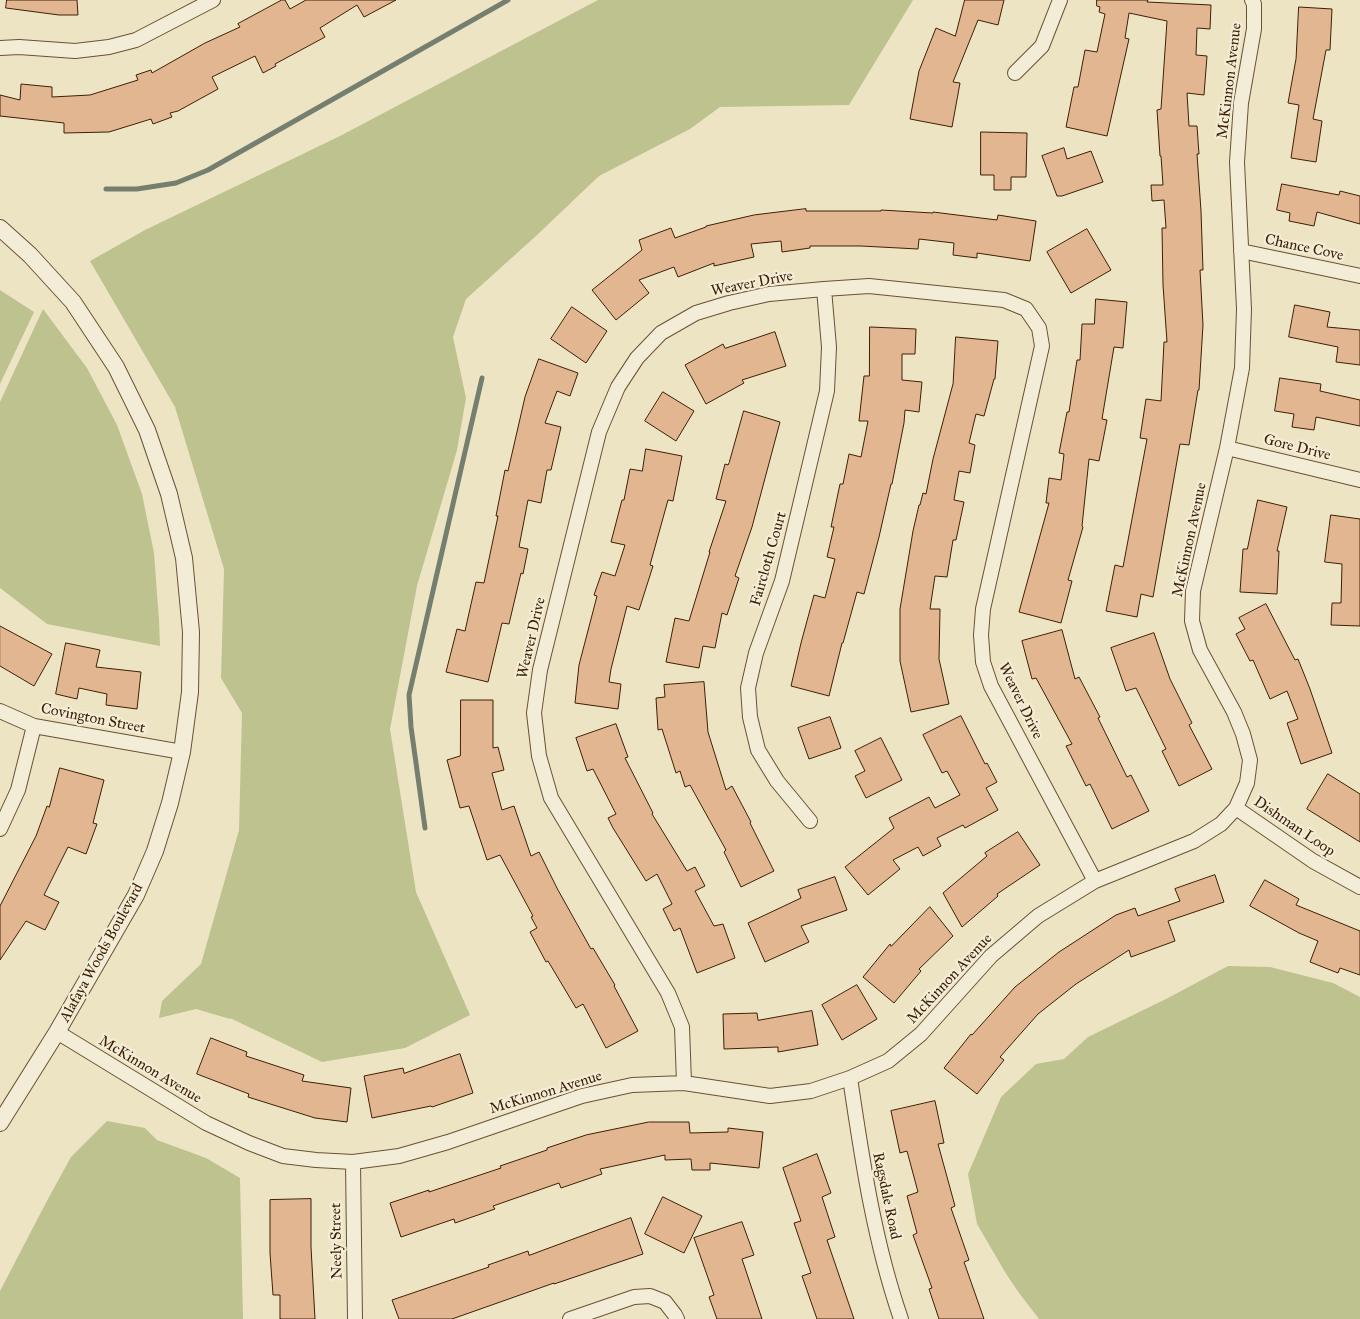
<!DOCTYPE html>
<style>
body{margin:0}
canvas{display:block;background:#ede4c3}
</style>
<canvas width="1360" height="1319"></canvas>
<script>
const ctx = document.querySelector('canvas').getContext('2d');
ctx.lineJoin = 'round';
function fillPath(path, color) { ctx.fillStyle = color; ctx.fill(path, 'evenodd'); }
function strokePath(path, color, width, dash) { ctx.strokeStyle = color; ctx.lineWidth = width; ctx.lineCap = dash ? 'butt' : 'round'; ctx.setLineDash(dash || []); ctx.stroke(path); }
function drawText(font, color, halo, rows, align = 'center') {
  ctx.font = font + ' "IM FELL Great Primer",serif'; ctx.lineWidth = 4.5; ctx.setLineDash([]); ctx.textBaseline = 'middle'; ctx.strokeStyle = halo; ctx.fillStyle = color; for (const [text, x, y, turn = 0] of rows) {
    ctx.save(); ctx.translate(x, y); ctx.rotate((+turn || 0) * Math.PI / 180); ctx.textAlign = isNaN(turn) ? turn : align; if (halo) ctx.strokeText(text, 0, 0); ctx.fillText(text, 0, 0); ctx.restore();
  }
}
const green = new Path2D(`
 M 598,0 L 913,0 L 849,105 L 720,107 L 690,129 L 599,176 L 536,236 L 466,299 L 453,337 L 466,398 L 457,450 L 417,586 L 390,729 L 416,892 L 470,1015 L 405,1048 L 322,1062 L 230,1018 L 230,1019 L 196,1009 L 159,1018 L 162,1001 L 201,964 L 239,830 L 242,713 L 221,678 L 224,569 L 175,407 L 90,261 L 145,230 L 338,137 Z
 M 0,290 L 34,312 L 0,384 Z
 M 43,309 L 87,368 L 117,425 L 142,494 L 154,553 L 159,620 L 160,646 L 47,624 L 0,588 L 0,402 Z
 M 1228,966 L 1270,967 L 1333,983 L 1360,997 L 1360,1319 L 1039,1319 L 1019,1293 L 1005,1272 L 977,1224 L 968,1174 L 1001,1097 L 1036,1064 L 1064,1059 L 1088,1037 L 1166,999 Z
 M 107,1121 L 145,1128 L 157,1140 L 206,1158 L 240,1178 L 243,1319 L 0,1319 L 0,1291 L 49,1197 L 71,1157 Z`);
const stream = new Path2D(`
 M 106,189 L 137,189 L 176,183 L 208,170 L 508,0
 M 425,828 L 411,727 L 409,695 L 482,378`);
const building = new Path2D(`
 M 7,0 L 77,0 L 78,15 L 59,15 L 6,8 Z
 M 282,0 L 285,0 L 290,9 L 306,0 L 396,0 L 364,17 L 357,5 L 320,28 L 325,37 L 275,64 L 276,66 L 263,73 L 255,56 L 212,77 L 218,89 L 178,111 L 170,113 L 172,117 L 153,124 L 151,119 L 109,132 L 64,133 L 64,123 L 0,116 L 0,95 L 20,100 L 21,84 L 52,87 L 52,97 L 90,95 L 138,80 L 136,75 L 151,70 L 152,73 L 205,43 L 240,27 L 238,24 Z
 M 965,0 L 1004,0 L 998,25 L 978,20 L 953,82 L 960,83 L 952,127 L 910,119 L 919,71 L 936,28 L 955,36 Z
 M 1097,0 L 1148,0 L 1147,2 L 1211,5 L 1210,29 L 1197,28 L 1196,55 L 1207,56 L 1204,95 L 1187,93 L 1189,126 L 1197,126 L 1199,154 L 1197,154 L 1201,211 L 1203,270 L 1200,270 L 1203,325 L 1199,390 L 1198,390 L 1189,445 L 1180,444 L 1153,597 L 1141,594 L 1137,617 L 1106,611 L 1115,565 L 1123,567 L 1147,439 L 1140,438 L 1146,399 L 1161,401 L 1164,342 L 1167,342 L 1163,285 L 1162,228 L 1166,228 L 1164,200 L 1152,201 L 1151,185 L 1163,185 L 1161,156 L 1160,156 L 1157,110 L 1161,109 L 1167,21 L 1129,13 L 1125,38 L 1129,39 L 1107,136 L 1066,127 L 1074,87 L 1078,87 L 1085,50 L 1097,52 L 1105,14 L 1099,12 L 1100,7 L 1097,6 Z
 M 1299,7 L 1332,9 L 1330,50 L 1326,50 L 1313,119 L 1322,121 L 1316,162 L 1291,158 L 1299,105 L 1288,103 L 1296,59 Z
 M 981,132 L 1027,133 L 1026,177 L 1011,177 L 1011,190 L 994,190 L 994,175 L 981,175 Z
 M 1064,148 L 1067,159 L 1091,151 L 1103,182 L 1062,196 L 1057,196 L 1042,156 Z
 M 1282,184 L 1339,195 L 1340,191 L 1360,196 L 1360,224 L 1317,212 L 1314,226 L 1289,221 L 1290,213 L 1277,210 Z
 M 806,209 L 806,211 L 881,211 L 881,210 L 933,213 L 933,212 L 997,220 L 998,215 L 1036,221 L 1030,261 L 977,253 L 977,258 L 953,255 L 954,243 L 919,239 L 918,249 L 861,246 L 810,246 L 810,248 L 782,252 L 781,241 L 751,244 L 754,257 L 714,266 L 714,263 L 678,277 L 674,267 L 639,280 L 649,293 L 616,320 L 592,290 L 642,250 L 639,240 L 671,228 L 675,238 L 706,227 L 706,226 L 754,215 Z
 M 1087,229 L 1111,270 L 1071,293 L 1047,252 Z
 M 1096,299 L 1127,302 L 1123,348 L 1114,347 L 1102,419 L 1107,420 L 1099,461 L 1089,459 L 1082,526 L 1083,527 L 1068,580 L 1072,581 L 1061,623 L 1019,612 L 1049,503 L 1046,503 L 1049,478 L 1061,480 L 1064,454 L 1059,453 L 1067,412 L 1069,412 L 1077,360 L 1080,360 L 1082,324 L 1094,324 Z
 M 1295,305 L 1330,312 L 1327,327 L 1360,330 L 1360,365 L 1336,362 L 1338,347 L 1289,337 Z
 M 572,307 L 607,331 L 586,363 L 551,339 Z
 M 870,327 L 916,329 L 915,354 L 902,354 L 902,380 L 922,382 L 919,412 L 905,410 L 904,423 L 892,484 L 891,484 L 879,537 L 864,594 L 857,592 L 843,643 L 842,643 L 829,696 L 791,686 L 801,643 L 814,595 L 825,598 L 835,559 L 827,557 L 834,527 L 831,527 L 840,484 L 843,484 L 849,454 L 861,457 L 868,421 L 859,421 L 864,376 L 869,376 Z
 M 775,332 L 786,366 L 742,380 L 744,383 L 706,404 L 685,365 L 723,344 L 725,348 Z
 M 956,337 L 998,341 L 995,379 L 994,379 L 984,416 L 976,414 L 969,443 L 975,445 L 970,473 L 959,471 L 954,500 L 964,502 L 956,540 L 953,540 L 947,577 L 935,576 L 930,609 L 940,609 L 939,659 L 949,704 L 911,712 L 900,661 L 900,609 L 913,531 L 919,505 L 920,505 L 923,493 L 926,494 L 933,459 L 953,384 Z
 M 539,359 L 578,373 L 570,396 L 557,391 L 545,423 L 561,427 L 551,470 L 547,470 L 541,503 L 528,500 L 519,547 L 528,549 L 523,574 L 521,573 L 509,624 L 502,623 L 488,682 L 446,672 L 457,629 L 465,631 L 476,582 L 484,583 L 498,516 L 496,516 L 505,470 L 508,471 L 525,397 Z
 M 1280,378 L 1321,384 L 1320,391 L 1360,400 L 1360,426 L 1316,417 L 1314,430 L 1292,427 L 1294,414 L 1275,411 Z
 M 663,392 L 694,411 L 676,441 L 645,421 Z
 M 744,411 L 780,422 L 752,527 L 735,576 L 739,578 L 727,615 L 722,613 L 715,648 L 703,646 L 699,668 L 666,662 L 675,618 L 689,621 L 710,552 L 709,552 L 726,501 L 716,499 L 725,464 L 728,465 L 729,463 Z
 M 646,449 L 682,456 L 673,501 L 668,500 L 650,565 L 653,566 L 639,610 L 627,606 L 611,669 L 609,682 L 621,684 L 618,709 L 575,703 L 579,665 L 597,596 L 594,595 L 602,572 L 615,576 L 625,545 L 611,542 L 622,500 L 624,500 L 630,469 L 642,471 Z
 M 1258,500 L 1287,507 L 1277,551 L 1279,551 L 1277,594 L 1240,592 L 1243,549 L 1247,549 Z
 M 1331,515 L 1360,519 L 1360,626 L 1331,625 L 1332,603 L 1341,603 L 1342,564 L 1325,562 Z
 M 1266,604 L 1295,660 L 1298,659 L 1310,689 L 1332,753 L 1301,764 L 1287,723 L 1298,719 L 1287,691 L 1270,699 L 1253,660 L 1250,661 L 1236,634 L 1245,629 L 1239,618 Z
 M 0,626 L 52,654 L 34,686 L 0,666 Z
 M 1062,630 L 1075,679 L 1079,677 L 1100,717 L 1098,718 L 1127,777 L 1131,775 L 1149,811 L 1112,829 L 1090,784 L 1086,786 L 1066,746 L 1072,744 L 1036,678 L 1032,679 L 1022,641 Z
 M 1154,633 L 1170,679 L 1192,723 L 1189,725 L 1212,769 L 1179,786 L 1162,751 L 1166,749 L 1136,688 L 1126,691 L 1111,648 Z
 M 66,643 L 100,650 L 96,667 L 141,672 L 137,709 L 106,705 L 107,694 L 79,688 L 77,699 L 56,694 Z
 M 704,682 L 708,732 L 726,790 L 732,786 L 751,822 L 750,823 L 774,871 L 741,887 L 724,852 L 726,850 L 690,785 L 685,787 L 680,771 L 676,773 L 662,729 L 658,730 L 656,698 L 665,697 L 664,685 Z
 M 461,700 L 493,700 L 493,748 L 498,747 L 504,770 L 492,773 L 502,810 L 514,806 L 531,856 L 539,852 L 558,890 L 591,949 L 593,948 L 615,985 L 614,986 L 638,1031 L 606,1048 L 583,1004 L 576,1008 L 548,961 L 546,962 L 530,932 L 537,928 L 531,917 L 533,916 L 500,855 L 487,860 L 469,806 L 460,808 L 447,760 L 460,756 Z
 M 961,716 L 985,764 L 987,763 L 997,782 L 986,788 L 998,810 L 965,828 L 963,825 L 937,838 L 941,846 L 923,856 L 918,847 L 893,860 L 900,869 L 868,895 L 845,867 L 894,828 L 889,818 L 929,797 L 935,808 L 960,795 L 947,771 L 942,773 L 923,735 Z
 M 830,717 L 841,748 L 809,759 L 798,728 Z
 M 616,724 L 628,757 L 625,758 L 653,813 L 652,814 L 687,871 L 695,867 L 705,886 L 695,891 L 714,926 L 723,924 L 735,958 L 697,973 L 680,928 L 674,931 L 663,909 L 672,904 L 657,874 L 646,881 L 613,828 L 608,818 L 616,814 L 593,769 L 587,771 L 576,738 Z
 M 881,738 L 902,780 L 866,798 L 855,776 L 865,771 L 855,751 Z
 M 60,768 L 104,780 L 93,823 L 97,824 L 86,854 L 68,847 L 44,895 L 59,902 L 45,930 L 26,921 L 0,960 L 0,906 L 36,836 L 47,806 L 49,807 Z
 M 1328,774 L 1360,794 L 1360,842 L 1307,809 Z
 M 1018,832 L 1040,865 L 997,894 L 998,896 L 962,927 L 943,893 L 987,856 L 985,853 Z
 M 1215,875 L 1224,902 L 1168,921 L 1175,941 L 1131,957 L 1129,950 L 1076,984 L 1038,1014 L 1000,1057 L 1004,1060 L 977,1094 L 944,1068 L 971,1034 L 972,1035 L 1015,987 L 1059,952 L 1116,915 L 1135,908 L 1138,916 L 1180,901 L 1175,889 Z
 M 835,877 L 847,910 L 801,926 L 809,942 L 765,962 L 748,923 L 801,898 L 798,890 Z
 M 1265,880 L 1299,899 L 1296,905 L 1360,931 L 1360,975 L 1340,968 L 1338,973 L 1310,962 L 1318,941 L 1299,933 L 1250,906 Z
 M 930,907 L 953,936 L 919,969 L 921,971 L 894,1003 L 863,977 L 890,944 L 891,946 Z
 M 857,985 L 877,1019 L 842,1040 L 822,1005 Z
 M 812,1011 L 818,1045 L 778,1052 L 778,1047 L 724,1049 L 723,1014 L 757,1013 L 758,1020 Z
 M 211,1038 L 247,1052 L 246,1056 L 304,1075 L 302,1081 L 351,1088 L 347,1122 L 315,1118 L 248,1097 L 249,1094 L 197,1074 Z
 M 460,1054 L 473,1093 L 432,1107 L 431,1106 L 372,1118 L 364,1076 L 403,1068 L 404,1073 Z
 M 935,1101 L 944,1143 L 938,1144 L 955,1206 L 951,1208 L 969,1260 L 964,1262 L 984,1319 L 939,1319 L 929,1289 L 932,1288 L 913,1235 L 917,1233 L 907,1196 L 918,1192 L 907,1151 L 900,1153 L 891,1111 Z
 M 649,1122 L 689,1122 L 690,1133 L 728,1132 L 728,1128 L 763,1132 L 759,1168 L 710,1163 L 710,1170 L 692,1170 L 691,1159 L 665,1160 L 665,1155 L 600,1169 L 602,1174 L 561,1188 L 559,1183 L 493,1206 L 495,1209 L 455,1223 L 454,1219 L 401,1237 L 390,1203 L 429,1190 L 429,1192 L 501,1168 L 500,1166 L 547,1150 L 547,1148 L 586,1135 Z
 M 817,1154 L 831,1193 L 822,1197 L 835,1237 L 827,1240 L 854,1319 L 817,1319 L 802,1276 L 811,1273 L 794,1223 L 801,1221 L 783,1168 Z
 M 663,1197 L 702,1216 L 684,1253 L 645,1234 Z
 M 311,1199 L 311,1247 L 315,1319 L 280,1319 L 280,1295 L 273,1295 L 270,1253 L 270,1200 Z
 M 631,1218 L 643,1254 L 554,1284 L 554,1283 L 452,1319 L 399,1319 L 392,1300 L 489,1267 L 488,1265 L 528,1251 L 529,1255 Z
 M 742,1222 L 754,1255 L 742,1259 L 762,1319 L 717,1319 L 709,1297 L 714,1295 L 694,1238 Z`);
const minor = new Path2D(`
 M 0,48 L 19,47 L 75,51 L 109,47 L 136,40 L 213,0
 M 1015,73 L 1042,46 L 1060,0
 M 1241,251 L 1360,276
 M 1227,448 L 1360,480
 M 0,711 L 34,726 L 182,752
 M 1236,808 L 1313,861 L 1360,887
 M 810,821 L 777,781 L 758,750 L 750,717 L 748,688 L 756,653 L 782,581 L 827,391 L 829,347 L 824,289
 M 0,829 L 18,790 L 34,726
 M 57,1032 L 206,1123 L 249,1143 L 283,1156 L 316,1160 L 353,1162 L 399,1156 L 448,1142 L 582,1096 L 632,1085 L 684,1083 L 770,1096 L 811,1091 L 850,1078 L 888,1061 L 921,1034 L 991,956 L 1038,916 L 1095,881 L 1194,841 L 1221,824 L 1236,808 L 1247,783 L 1250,760 L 1243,734 L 1234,712 L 1200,650 L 1192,621 L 1193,591 L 1227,448 L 1242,368 L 1244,309 L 1237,162 L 1241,103 L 1254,29 L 1254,4 L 1252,0
 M 850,1078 C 862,1159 874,1241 901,1319
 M 684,1083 L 682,1027 L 668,993 L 551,798 L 539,756 L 534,713 L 540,670 L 599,432 L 618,387 L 637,358 L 661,333 L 696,313 L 729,303 L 769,294 L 824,289 L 869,286 L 1004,300 L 1026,309 L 1039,328 L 1042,346 L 983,609 L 981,635 L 983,662 L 991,686 L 1095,881
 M 353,1162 L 355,1319
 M 570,1319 L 634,1297 L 650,1296 L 665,1302 L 675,1315 L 677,1319`);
const tertiary = new Path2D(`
 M 0,228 L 30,255 L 73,302 L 116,367 L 147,430 L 169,494 L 184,558 L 191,632 L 190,692 L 182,752 L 170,803 L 155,851 L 136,895 L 57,1032 L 0,1123`);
const streetNames = [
 ["McKinnon Avenue",1230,81,-83],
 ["Chance Cove",1304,248,12],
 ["Weaver Drive",752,284,-11],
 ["Gore Drive",1297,448,14],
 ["McKinnon Avenue",1190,540,-78],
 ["Faircloth Court",769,559,-74],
 ["Weaver Drive",532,638,-77],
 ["Weaver Drive",1020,701,64],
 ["Covington Street",93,719,11],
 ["Dishman Loop",1294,827,34],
 ["Alafaya Woods Boulevard",102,953,-61],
 ["McKinnon Avenue",950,979,-47],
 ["McKinnon Avenue",150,1070,31],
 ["McKinnon Avenue",546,1093,-17],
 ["Ragsdale Road",886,1196,78],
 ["Neely Street",337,1241,-91]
];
fillPath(green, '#bec28f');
strokePath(stream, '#757f70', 5);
fillPath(building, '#e3b692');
strokePath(building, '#3d2004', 1);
strokePath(minor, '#695134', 16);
strokePath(tertiary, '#695134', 18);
strokePath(minor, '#f3edd8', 14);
strokePath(tertiary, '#f3edd8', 16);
drawText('15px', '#3d2004', '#f3edd8', streetNames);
</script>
